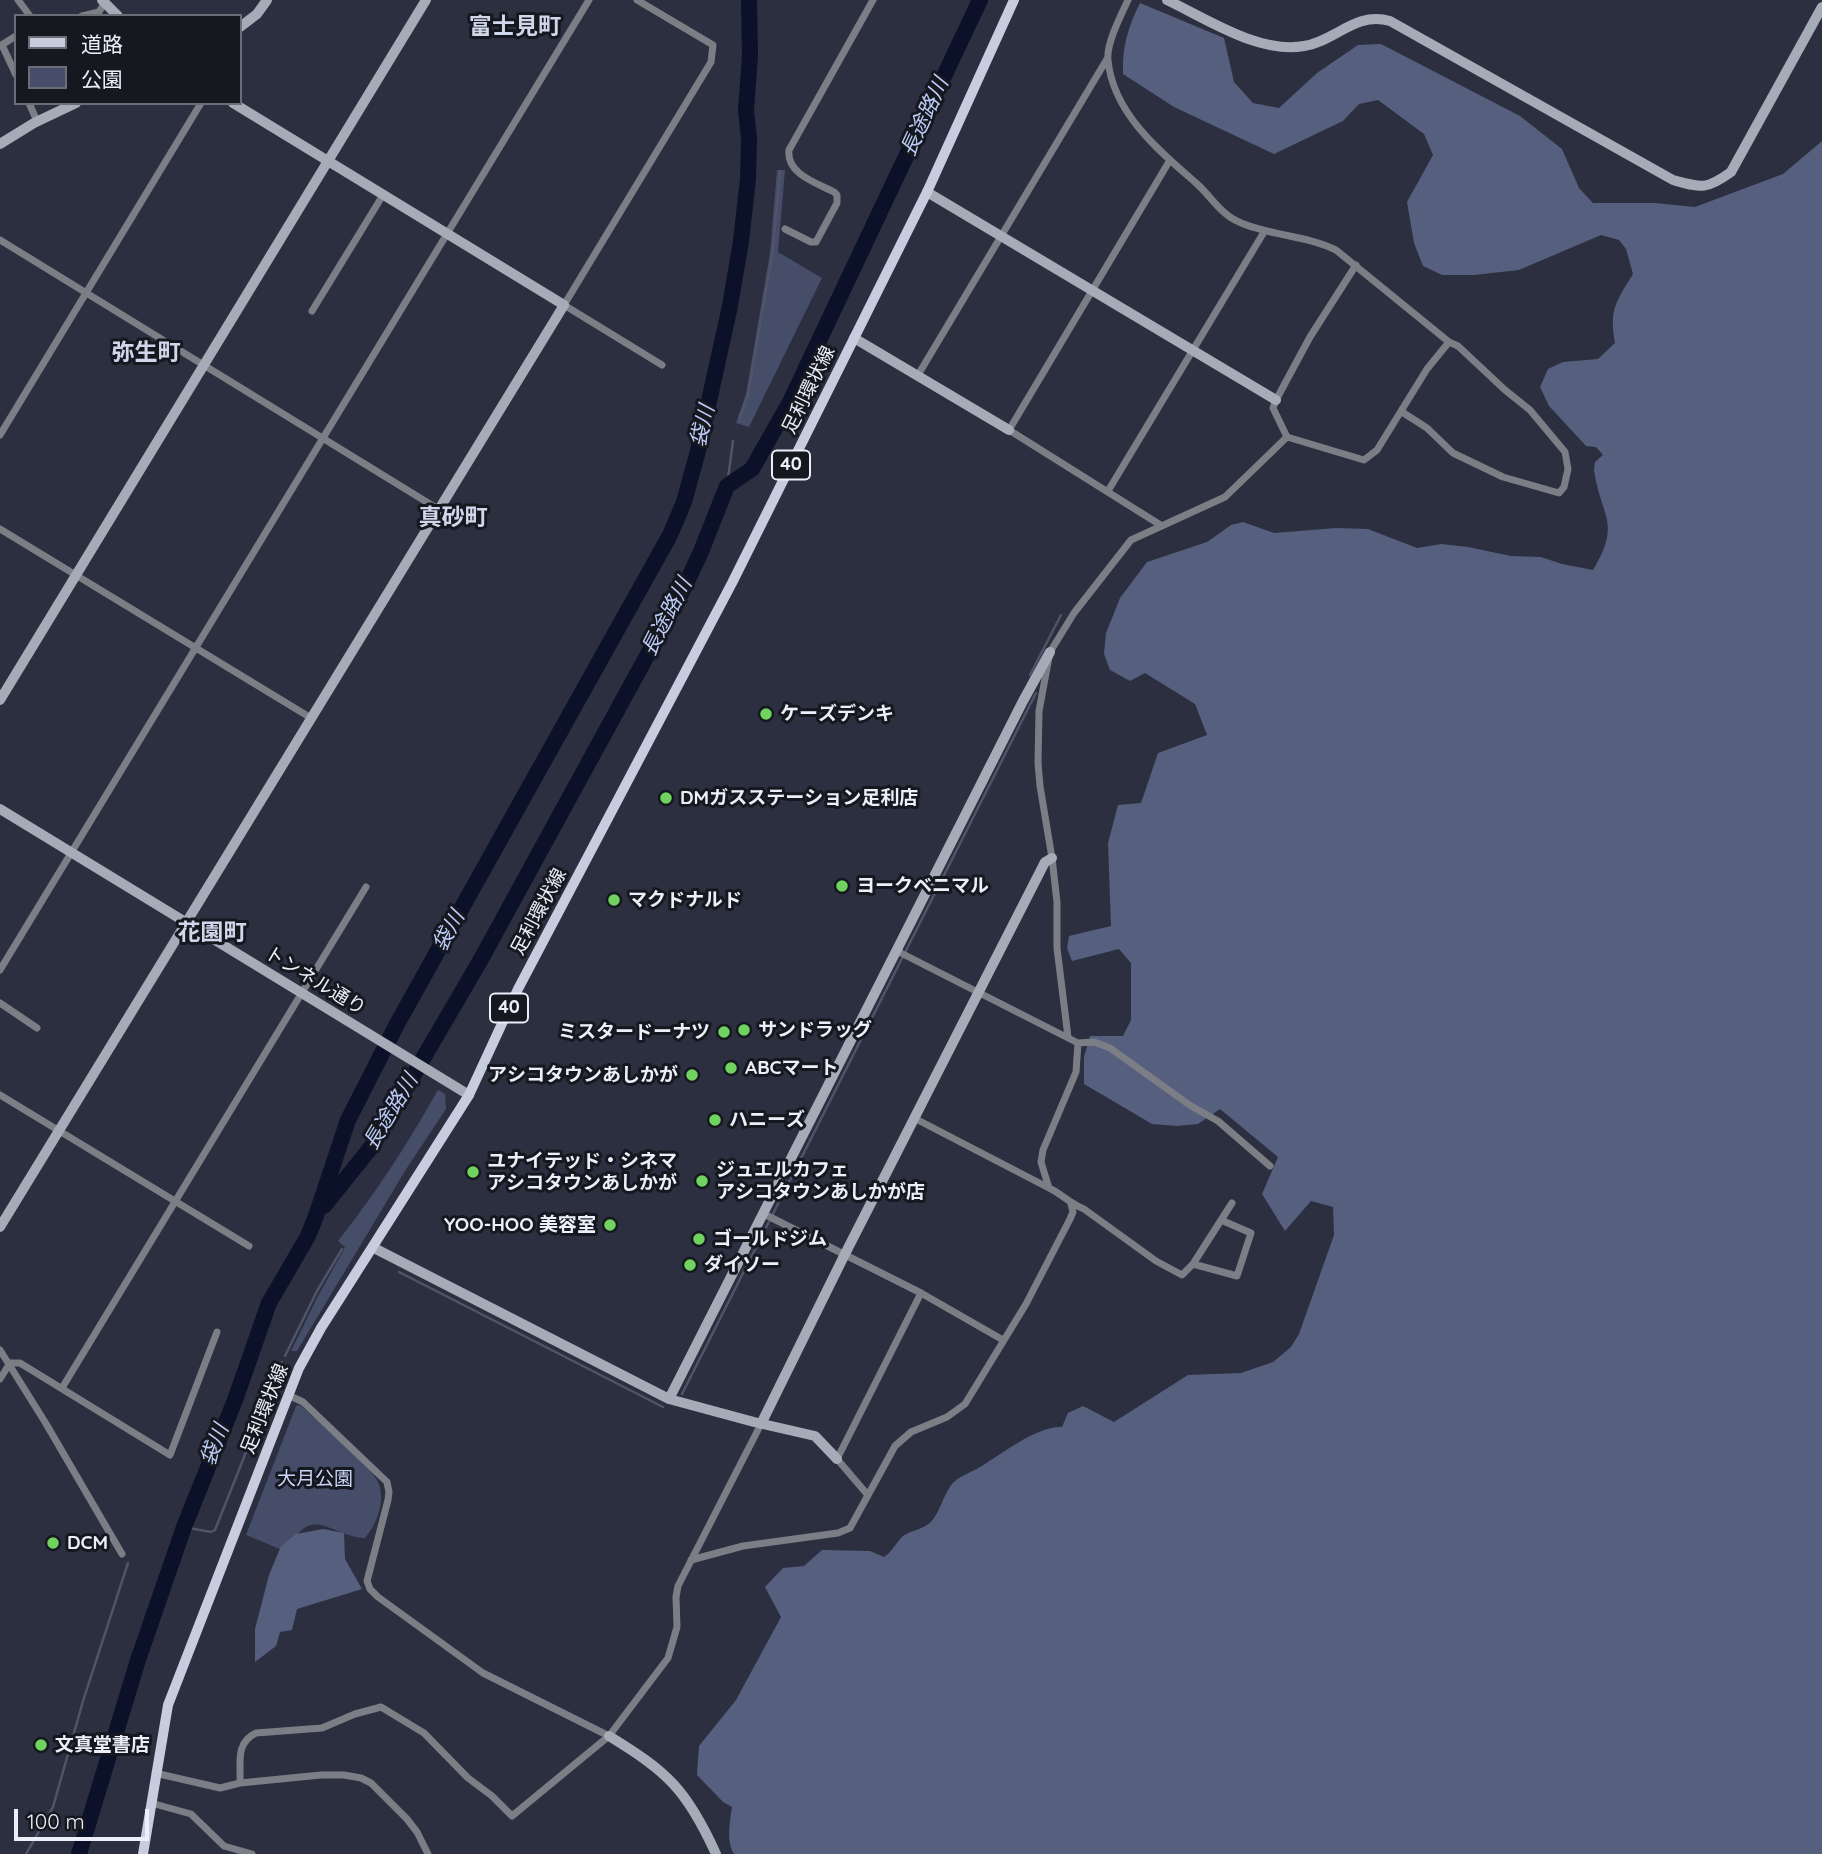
<!DOCTYPE html>
<meta charset="utf-8">
<style>
body{margin:0}
#map{position:relative;width:1822px;height:1854px;overflow:hidden;background:#2b2f3f;font-family:Quicksand,"Noto Sans JP",sans-serif}
canvas{display:block}
.legend{position:absolute;left:14px;top:14px;width:228px;height:91px;box-sizing:border-box;background:#15181f;border:2px solid #6b6e76;margin:0;padding:9px 12px;list-style:none;font-size:21px;color:#eceff9}
.legend li{display:flex;align-items:center;gap:14px;height:35px}
.legend b{width:35px;border:2px solid #6b6e76}
.scale{position:absolute;left:14px;top:1809px;width:135px;height:32px;box-sizing:border-box;border:4px solid #eceff9;border-top:0;padding-left:9px;font-size:21px;line-height:24px;white-space:nowrap;color:#eceff9;-webkit-text-stroke:5px #15181f;paint-order:stroke}
</style>
<div id="map">
<canvas width="1822" height="1854"></canvas>
<ul class="legend">
<li><b style="height:9px;background:#c7cdde"></b>道路</li>
<li><b style="height:19px;background:#454d69"></b>公園</li>
</ul>
<div class="scale">100 m</div>
</div>
<script>
const ctx = document.querySelector('canvas').getContext('2d');
ctx.lineJoin = 'round';
function fillPath(path, color) { ctx.fillStyle = color; ctx.fill(path, 'evenodd'); }
function strokePath(path, color, width, dash) { ctx.strokeStyle = color; ctx.lineWidth = width; ctx.lineCap = dash ? 'butt' : 'round'; ctx.setLineDash(dash || []); ctx.stroke(path); }
function drawText(font, color, halo, rows, align = 'center') {
  ctx.font = font + ' Quicksand,"Noto Sans JP",sans-serif'; ctx.lineWidth = 6; ctx.setLineDash([]); ctx.textBaseline = 'middle'; ctx.strokeStyle = halo; ctx.fillStyle = color; for (const [text, x, y, turn = 0] of rows) {
    ctx.save(); ctx.translate(x, y); ctx.rotate((+turn || 0) * Math.PI / 180); ctx.textAlign = isNaN(turn) ? turn : align; if (halo) ctx.strokeText(text, 0, 0); ctx.fillText(text, 0, 0); ctx.restore();
  }
}
const green = new Path2D(`
 M 777,170 L 785,170 L 778,252 L 822,278 L 749,427 L 736,423 L 746,394 L 770,253 Z
 M 438,1090 L 445,1094 L 446,1109 L 405,1171 L 297,1351 L 291,1351 L 317,1298 L 342,1253 L 345,1247 L 338,1241 C 376,1193 408,1143 438,1090 Z
 M 300,1405 C 317,1421 370,1464 378,1482 C 386,1500 377,1524 365,1538 C 329,1536 311,1501 287,1552 L 246,1535 L 296,1406 Z`);
const forest = new Path2D(`
 M 1140,3 L 1224,38 L 1234,82 L 1253,103 L 1279,108 L 1317,73 L 1358,45 L 1381,44 L 1520,116 L 1562,149 L 1579,188 L 1593,203 L 1655,203 L 1695,207 L 1783,174 L 1822,141 L 1822,1854 L 734,1854 C 726,1841 730,1821 732,1807 L 723,1802 L 697,1775 L 699,1746 L 736,1700 L 781,1617 L 765,1587 L 783,1568 L 804,1566 L 822,1550 L 870,1551 L 884,1557 C 892,1552 895,1544 902,1537 C 911,1529 925,1531 934,1518 C 941,1508 944,1494 952,1484 C 959,1476 970,1473 980,1467 C 1000,1455 1038,1425 1062,1427 L 1068,1413 L 1083,1406 L 1114,1422 L 1188,1375 L 1241,1373 L 1273,1362 L 1291,1347 L 1299,1334 L 1334,1235 L 1333,1207 L 1311,1201 L 1285,1231 L 1262,1194 L 1278,1157 L 1220,1109 L 1198,1124 L 1177,1126 L 1152,1124 L 1084,1084 L 1084,1057 L 1090,1036 L 1123,1036 L 1131,1020 L 1131,963 L 1119,949 L 1072,961 L 1067,948 L 1069,936 L 1111,926 L 1108,843 L 1118,805 L 1141,803 L 1158,753 L 1207,735 L 1195,704 L 1145,673 L 1130,681 L 1110,670 L 1104,654 L 1106,633 L 1120,598 L 1147,562 L 1207,542 L 1231,525 L 1243,522 L 1274,533 L 1336,528 L 1368,529 L 1417,548 L 1441,544 L 1468,547 L 1511,556 L 1541,557 L 1562,564 L 1593,570 C 1622,522 1601,518 1594,470 L 1595,462 L 1603,455 L 1596,447 L 1586,446 L 1549,406 L 1540,387 L 1548,369 L 1563,362 L 1598,359 L 1615,343 C 1609,309 1616,302 1633,274 L 1626,249 L 1619,240 L 1601,235 L 1519,270 L 1474,275 L 1442,275 L 1423,266 L 1414,243 L 1407,202 L 1433,155 L 1424,134 L 1378,100 L 1359,104 L 1343,121 L 1274,154 L 1174,107 L 1123,74 C 1122,47 1128,27 1140,3 Z
 M 323,1529 L 344,1533 L 345,1559 L 362,1589 L 297,1609 L 292,1630 L 280,1632 L 276,1646 L 255,1662 L 255,1629 L 269,1575 L 281,1546 L 296,1534 Z`);
const stream = new Path2D(`
 M 740,418 L 748,395 L 773,249 L 780,171
 M 727,486 L 733,441
 M 1030,675 L 1061,615
 M 399,1272 L 663,1407
 M 285,1356 L 317,1291 L 342,1249
 M 682,1394 L 1036,693
 M 184,1527 L 211,1532 L 215,1530 L 282,1362
 M 26,1854 L 53,1807 L 83,1701 L 128,1563`);
const river = new Path2D(`
 M 324,1206 L 372,1146 L 480,961 L 683,590 L 700,554 L 727,486 L 752,469 L 790,402 L 980,0
 M 79,1854 L 138,1660 L 184,1527 L 235,1400 L 269,1303 L 308,1236 L 316,1216 L 348,1120 L 397,1024 L 670,535 L 684,502 L 698,451 L 730,306 L 741,241 L 748,179 L 749,138 L 746,110 L 750,56 L 749,0`);
const street = new Path2D(`
 M 18,0 L 30,16
 M 637,0 L 713,45 L 711,62 L 564,305 L 662,365
 M 1128,0 C 1121,15 1106,44 1108,60 C 1113,113 1159,151 1196,183 C 1211,196 1220,214 1239,222 C 1270,236 1306,235 1336,250 L 1449,342 L 1458,346 L 1505,390 L 1530,410 L 1565,452 L 1568,469 L 1564,487 L 1559,493 L 1503,477 L 1453,453 L 1427,428 L 1402,412
 M 82,16 L 99,12 L 105,2
 M 2,45 L 16,75
 M 0,46 L 16,36
 M 29,103 L 37,121
 M 785,229 L 811,242 L 816,242 L 837,203 L 837,195 L 834,192 C 817,183 786,174 789,150 L 873,0
 M 0,240 L 438,509
 M 1356,265 L 1310,337 L 1276,400 L 1273,408 L 1287,437 L 1364,460 L 1377,450 L 1427,369 L 1449,342
 M 312,311 L 383,195
 M 918,375 L 1107,59
 M 0,435 L 201,103
 M 1108,491 L 1264,232
 M 1162,526 L 1009,430 L 1170,160
 M 0,529 L 311,718
 M 897,951 L 1078,1043 L 1094,1042 L 1110,1048 L 1191,1106 L 1218,1121 L 1270,1166
 M 0,970 L 589,0
 M 0,1003 L 37,1028
 M 1068,1037 L 1057,948 L 1057,902 L 1052,858 L 1040,786 L 1038,763 L 1039,711 L 1050,652 L 1074,613 L 1131,540 L 1225,497 L 1287,437
 M 1078,1043 L 1076,1072 L 1043,1150 L 1041,1162 L 1049,1188 C 1062,1194 1070,1204 1084,1209 L 1156,1261 L 1182,1275 L 1193,1264 L 1232,1203
 M 0,1095 L 249,1246
 M 914,1118 L 1049,1188
 M 764,1214 L 921,1293 L 1003,1340
 M 1193,1264 L 1237,1276 L 1251,1233 L 1221,1220
 M 0,1350 L 45,1422 L 122,1554
 M 0,1379 L 10,1363 L 20,1363 L 170,1455 L 217,1332
 M 62,1388 L 366,887
 M 288,1395 L 303,1402 L 387,1482 L 389,1492 L 388,1500 L 367,1581 L 370,1589 L 378,1597 L 483,1673 L 609,1736
 M 867,1494 L 837,1459 L 921,1293
 M 691,1560 L 743,1546 L 838,1533 L 850,1528 L 895,1446 L 911,1432 L 947,1417 L 965,1404 L 1026,1304 L 1070,1219 L 1073,1212 L 1071,1204
 M 155,1773 L 220,1788 L 240,1783 L 321,1775 L 344,1775 L 361,1778 L 371,1783 L 407,1819 L 417,1832 L 428,1854
 M 240,1783 C 241,1763 235,1743 256,1733 L 322,1728 L 355,1714 L 381,1707 L 424,1733 L 468,1778 L 492,1796 L 512,1816 L 609,1736 L 668,1658 L 677,1627 L 676,1597 L 678,1586 L 761,1424
 M 151,1803 L 191,1814 L 224,1846 L 252,1854`);
const secondary = new Path2D(`
 M 102,0 L 118,16
 M 1167,0 C 1207,19 1259,54 1304,46 C 1336,41 1355,11 1390,21 L 1673,180 C 1702,188 1706,190 1731,172 L 1822,7
 M 240,27 L 257,14 L 267,0
 M 0,144 L 34,123 L 76,103
 M 927,192 L 1276,400
 M 854,338 L 1009,430
 M 0,700 L 426,0
 M 0,809 L 469,1095
 M 0,1227 L 564,305 L 233,103
 M 374,1248 L 669,1399 L 754,1422 L 815,1436 L 837,1459
 M 669,1399 L 1023,701 L 1050,652
 M 761,1424 L 845,1254 L 1045,862 L 1052,858
 M 609,1736 C 668,1772 687,1790 716,1854`);
const primary = new Path2D(`
 M 143,1854 L 168,1705 L 299,1368 L 321,1328 L 469,1095 L 518,989 L 732,583 L 927,192 L 1014,0`);
const markers = [
 [766,714,7,"#70d35f"],
 [666,798,7,"#70d35f"],
 [842,886,7,"#70d35f"],
 [614,900,7,"#70d35f"],
 [744,1030,7,"#70d35f"],
 [724,1032,7,"#70d35f"],
 [731,1068,7,"#70d35f"],
 [692,1075,7,"#70d35f"],
 [715,1120,7,"#70d35f"],
 [473,1172,7,"#70d35f"],
 [702,1181,7,"#70d35f"],
 [610,1225,7,"#70d35f"],
 [699,1239,7,"#70d35f"],
 [690,1265,7,"#70d35f"],
 [53,1543,7,"#70d35f"],
 [41,1745,7,"#70d35f"]
];
const shields = [
 [791,465,38],
 [509,1008,38]
];
const shieldNames = [
 ["40",791,465],
 ["40",509,1008]
];
const streetNames = [
 ["足利環状線",809,390,-64],
 ["足利環状線",539,912,-62],
 ["トンネル通り",315,981,31],
 ["足利環状線",265,1409,-68]
];
const poiNames = [
 ["ケーズデンキ",780,714],
 ["DMガスステーション足利店",680,798],
 ["ヨークベニマル",856,886],
 ["マクドナルド",628,900],
 ["サンドラッグ",758,1030],
 ["ミスタードーナツ",710,1032,"right"],
 ["ABCマート",745,1068],
 ["アシコタウンあしかが",678,1075,"right"],
 ["ハニーズ",729,1120],
 ["ユナイテッド・シネマ",487,1161],
 ["アシコタウンあしかが",487,1183],
 ["ジュエルカフェ",716,1170],
 ["アシコタウンあしかが店",716,1192],
 ["YOO-HOO 美容室",596,1225,"right"],
 ["ゴールドジム",713,1239],
 ["ダイソー",704,1265],
 ["DCM",67,1543],
 ["文真堂書店",55,1745]
];
const parkNames = [
 ["大月公園",315,1479]
];
const waterNames = [
 ["長途路川",925,117,-65],
 ["袋川",703,426,-76],
 ["長途路川",667,617,-63],
 ["袋川",449,931,-61],
 ["長途路川",391,1112,-59],
 ["袋川",215,1445,-69]
];
const quarterNames = [
 ["富士見町",515,27],
 ["弥生町",146,353],
 ["真砂町",453,518],
 ["花園町",212,933]
];
fillPath(green, '#454d69');
fillPath(forest, '#565f7d');
strokePath(stream, '#4f5468', 2.5);
strokePath(river, '#0c112a', 16);
strokePath(street, '#7c7e86', 7);
strokePath(secondary, '#a6abb8', 10);
strokePath(primary, '#c7cdde', 10);
for (const [x, y, r, color] of markers) { const dot = new Path2D(); dot.arc(x, y, r, 0, 2 * Math.PI); ctx.fillStyle = color; ctx.fill(dot); strokePath(dot, '#15181f', 2.5); }
for (const [x, y, w] of shields) { const box = new Path2D(); box.roundRect(x - w / 2, y - 14.5, w, 29, 5); ctx.fillStyle = '#15181f'; ctx.fill(box); strokePath(box, '#eceff9', 2); }
drawText('bold 18px', '#eceff9', null, shieldNames);
drawText('19px', '#eceff9', '#15181f', streetNames);
drawText('bold 19px', '#eceff9', '#15181f', poiNames, 'left');
drawText('19px', '#cad4f6', '#15181f', parkNames);
drawText('italic 21px', '#beccf8', '#15181f', waterNames);
drawText('bold 23px', '#d0d7eb', '#15181f', quarterNames);
</script>
